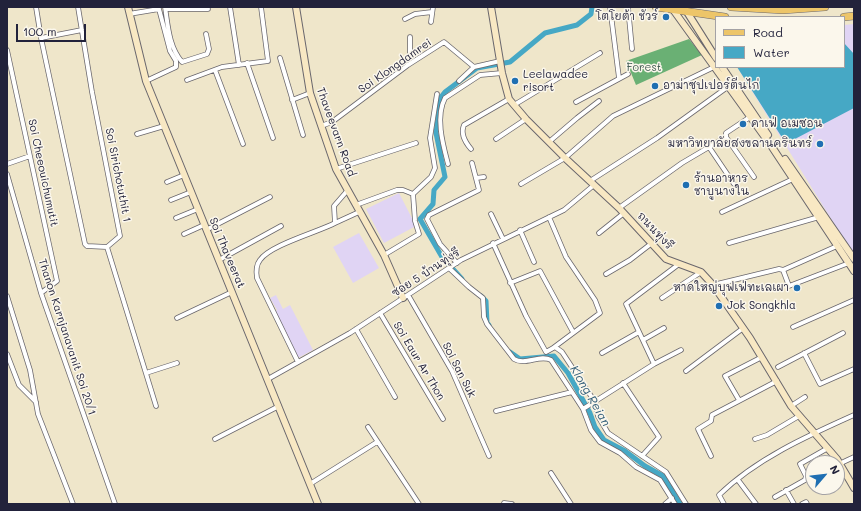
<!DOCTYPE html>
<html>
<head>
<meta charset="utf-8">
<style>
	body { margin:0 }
	#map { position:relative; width:861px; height:511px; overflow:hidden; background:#efe6ca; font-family:Mali,sans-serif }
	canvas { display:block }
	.frame { position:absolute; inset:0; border:8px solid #22223b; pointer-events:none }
	.legend { position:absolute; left:715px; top:16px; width:130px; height:52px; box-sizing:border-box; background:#fbf7ec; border:1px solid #a4a2a5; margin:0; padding:5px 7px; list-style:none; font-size:12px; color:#22223b }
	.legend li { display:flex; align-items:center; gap:8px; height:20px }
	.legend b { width:20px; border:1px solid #a4a2a5 }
	.north { position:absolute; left:805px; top:455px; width:40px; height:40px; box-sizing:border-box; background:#fbf7ec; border:1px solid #a4a2a5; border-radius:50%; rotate:62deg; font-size:11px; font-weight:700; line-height:16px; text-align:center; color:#22223b }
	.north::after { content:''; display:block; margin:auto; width:14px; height:18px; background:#1f6fb2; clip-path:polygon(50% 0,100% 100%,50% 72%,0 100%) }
	.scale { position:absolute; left:16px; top:24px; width:70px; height:18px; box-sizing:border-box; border:2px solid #22223b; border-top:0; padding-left:5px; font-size:12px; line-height:14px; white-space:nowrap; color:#22223b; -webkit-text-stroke:3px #fbf7ec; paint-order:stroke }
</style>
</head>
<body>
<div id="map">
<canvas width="861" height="511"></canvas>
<div class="frame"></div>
<ul class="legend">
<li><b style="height:5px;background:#edc569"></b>Road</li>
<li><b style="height:11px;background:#46a8c5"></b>Water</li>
</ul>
<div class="north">N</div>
<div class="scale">100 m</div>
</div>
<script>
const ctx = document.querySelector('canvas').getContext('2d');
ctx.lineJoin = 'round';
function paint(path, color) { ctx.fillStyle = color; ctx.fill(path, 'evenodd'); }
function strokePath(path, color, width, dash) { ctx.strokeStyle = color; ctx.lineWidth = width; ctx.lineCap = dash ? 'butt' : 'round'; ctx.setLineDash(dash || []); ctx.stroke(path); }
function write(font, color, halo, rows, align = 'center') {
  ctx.font = font + ' Mali,"Playpen Sans Thai",sans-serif'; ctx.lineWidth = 3; ctx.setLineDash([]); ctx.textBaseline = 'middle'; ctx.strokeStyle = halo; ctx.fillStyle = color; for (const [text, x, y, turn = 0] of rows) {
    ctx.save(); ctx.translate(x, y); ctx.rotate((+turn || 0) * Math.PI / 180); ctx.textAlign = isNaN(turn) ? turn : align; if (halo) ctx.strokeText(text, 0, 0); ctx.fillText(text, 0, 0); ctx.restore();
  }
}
paint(new Path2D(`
	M854,24V256L737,67H844V25Z
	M399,193L416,226L384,243L366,209Z
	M359,233L379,268L353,283L333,247Z
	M276,295L283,309L290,305L313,350L298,358L275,312L277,310L270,298Z`), '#e0d4f4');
paint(new Path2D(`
	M689,39L702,55L636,85L626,61Z`), '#6ab074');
paint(new Path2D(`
	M844,43L854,54V108L793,140L783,139L737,67H844Z`), '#46a8c5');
strokePath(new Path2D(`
	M462,279L442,257L420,219L433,204L434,190L445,177L436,133L441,97L445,92L477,68L510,62L545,33L577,25L591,14L592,7
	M481,296L486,301L487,323L489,325
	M510,352L520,359L554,356L568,373L590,413L595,427L604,440L625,451L645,466L663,476L680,504`), '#46a8c5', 5);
const street = new Path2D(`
	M36,7L41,38L85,244L87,246L107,247
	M78,7L92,92L120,236L107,247
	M165,7C168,26 169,47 182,62L207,54L209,49L206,34
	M230,7L239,65
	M610,7L619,78
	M628,7L632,49
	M166,9H208
	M129,14L159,9L170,51L176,61V67L146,81
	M405,19L415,14L432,12
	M431,22L433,7
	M41,38L82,30
	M7,50L57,281L41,293
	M410,53V37
	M280,58L303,135
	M247,63L273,138
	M215,70L243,144
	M187,80L222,67L268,61L261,7
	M459,81L474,67
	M292,100L310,93
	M576,102L628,74
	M514,105L600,53
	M321,126L332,122L408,65L444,42L474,67L500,61
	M137,134L164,126
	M726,137L754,177
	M496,139L526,119
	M549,142L577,118L599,101
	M709,147L734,184
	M471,149C465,142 460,134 464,125L509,99
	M7,164L30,156
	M448,164C443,145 435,117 445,98L480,75L502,73
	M336,169L416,143
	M7,174L41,293L115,504
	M476,178L484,177
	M590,181L657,138L729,86
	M167,182L184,175
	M521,184L565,158L613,116L714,67
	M171,200L191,192
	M356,205L397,190H403L413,194
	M619,208L682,163L726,137V133L750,117
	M722,212L793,179
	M491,214L503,239
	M549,217L566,257L595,300L600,313L553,348
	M176,218L198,209
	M335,223L359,212
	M206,230L270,197
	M520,230L534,262
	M599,233L624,213
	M184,234L204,225
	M493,243L526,316L546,352L555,347L562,352L595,402L598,416L608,433L666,472L686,504
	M729,243L819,217
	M107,247L156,406
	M384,255L419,234L415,221L413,194L431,177L435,168L430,138L437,94
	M219,260L281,226
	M457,263L440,244L427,219L429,215L479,190L472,163
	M449,268L469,287L483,298L484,317L487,324L514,359C525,366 540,354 551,360L572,392L583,409L591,430L600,442L620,453L636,467L660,480L675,504
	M783,270L789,286L849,263
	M783,270L837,246
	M606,274L630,260L652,243
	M510,283L540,271L573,332
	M713,285L779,269L783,270
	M408,295L452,371L489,456
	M7,296L30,370L38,414L73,504
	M662,298L701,272
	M380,313L443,419
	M177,318L232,292
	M793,327L854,300
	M356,329L395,397
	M643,340L664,328
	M602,353L639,332
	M804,353L820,384L854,369
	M7,354L19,385L36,402
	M298,362L257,278C256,272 256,265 260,260C270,245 318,232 335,223L334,206L347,191
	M654,364L681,350
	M778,367L843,333
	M686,371L742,329
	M146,373L177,363
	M268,379L350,333L461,260L564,210L594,185
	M623,383L659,437L642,456
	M739,400L725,376L762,357
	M791,406L805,397
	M583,409L654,364L626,304L679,264
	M496,411L572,392
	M368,427L419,504
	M215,439L279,406
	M755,439L767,435L799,416
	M711,456L698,429L711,421L712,415L777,381
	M839,464L854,457
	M551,473L571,504
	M738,480L756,504
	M310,484L377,442
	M786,490L794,504
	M775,497L805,480L806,476L800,464L828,448
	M504,503L512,504
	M665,504L672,498
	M724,504L719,495C756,459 807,436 854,415
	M802,504L806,502L807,504`);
const secondary = new Path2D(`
	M128,7L146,81L318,504
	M296,7L310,93L336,169L384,255L403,298
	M491,7L502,73L509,99L526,119L565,158L619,208L666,259L701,272L713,285L750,338L791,406L837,459L854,488
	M674,11L772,147L854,271
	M687,12L716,58
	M722,67L768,135
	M785,159L854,259`);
const primary = new Path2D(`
	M656,7L725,17
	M731,7L783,10L825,7
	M844,17L854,16`);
strokePath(street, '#6a676d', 5.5);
strokePath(secondary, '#6a676d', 8);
strokePath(primary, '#6a676d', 8);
strokePath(street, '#fff', 4);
strokePath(secondary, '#f8e8c3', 6);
strokePath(primary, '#edc569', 7);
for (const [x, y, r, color] of [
	[666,17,4,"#1f6fb2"],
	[515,81,4,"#1f6fb2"],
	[655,86,4,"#1f6fb2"],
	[743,124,4,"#1f6fb2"],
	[820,144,4,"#1f6fb2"],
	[686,185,4,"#1f6fb2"],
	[797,288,4,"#1f6fb2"],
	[719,306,4,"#1f6fb2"]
]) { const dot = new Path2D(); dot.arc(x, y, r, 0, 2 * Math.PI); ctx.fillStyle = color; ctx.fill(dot); strokePath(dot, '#fbf7ec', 1.5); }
write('11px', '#22223b', '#fbf7ec', [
	["โตโยต้า ชัวร์",658,17,"right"],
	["Leelawadee",523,75],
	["risort",523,88],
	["อาม่าซุปเปอร์ตีนไก่",663,86],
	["คาเฟ่ อเมซอน",751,124],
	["มหาวิทยาลัยสงขลานครินทร์",812,144,"right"],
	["ร้านอาหาร",694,179],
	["ชาบูนางใน",694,192],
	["หาดใหญ่บุฟเฟ่ทะเลเผา",789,288,"right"],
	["Jok Songkhla",727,306]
], 'left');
write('11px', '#22223b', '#fbf7ec', [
	["Soi Klongdamrei",395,66,-35],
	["Thaveevarn Road",336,132,70],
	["Soi Cheeouichumutit",43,173,78],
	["Soi Sirichotuthit 1",118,175,79],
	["ถนนทุ่งรี",655,231,47],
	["Soi Thaveerat",227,253,67],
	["ซอย 5 บ้านทุ่งรี",426,273,-33],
	["Thanon Karnjanavanit Soi 20/1",67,337,72],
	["Soi Eaur Ar Thon",419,361,59],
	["Soi San Suk",459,370,63]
]);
write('11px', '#445e56', '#fbf7ec', [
	["Forest",644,68]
]);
write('italic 12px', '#325e79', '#fbf7ec', [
	["Klong Reian",590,396,60]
]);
</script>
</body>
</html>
